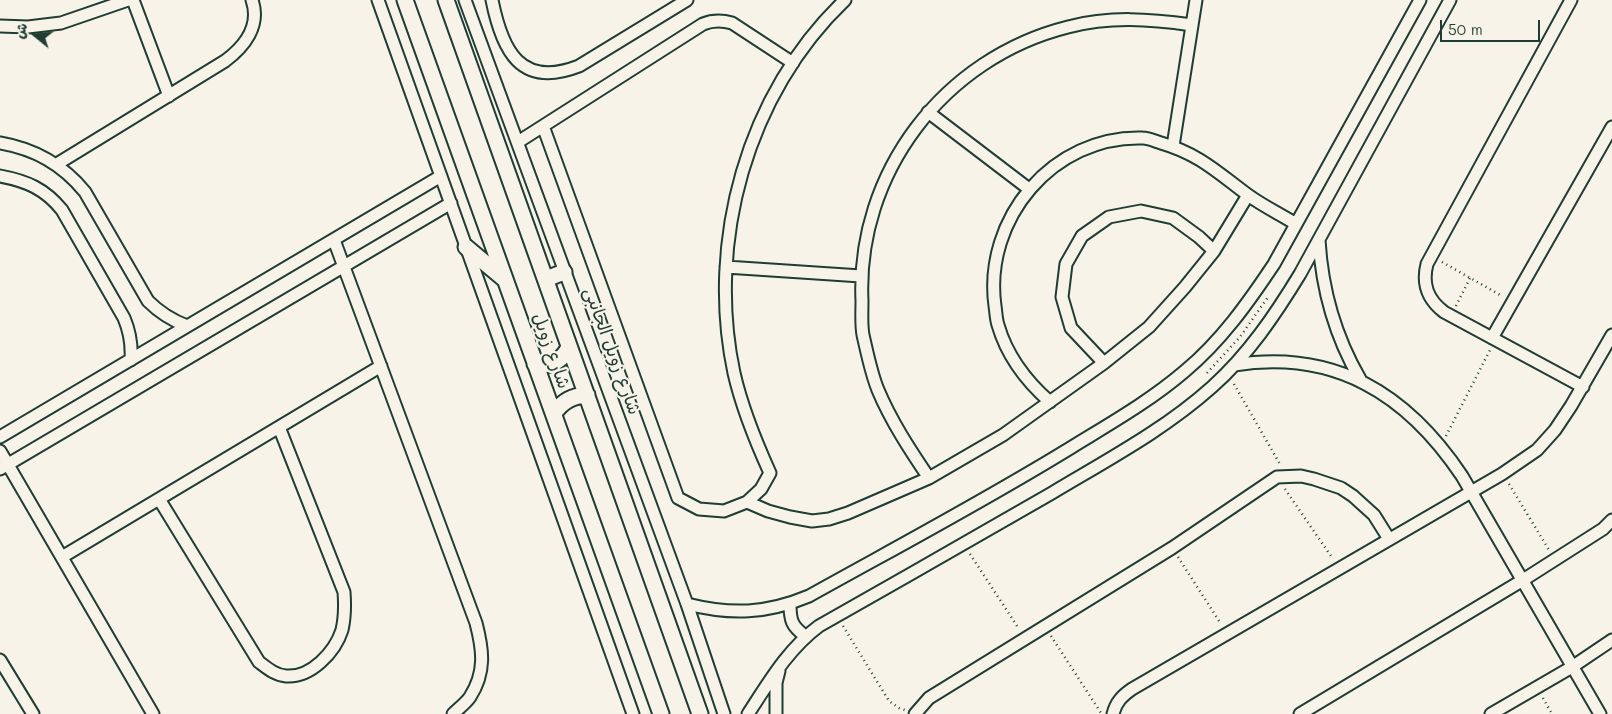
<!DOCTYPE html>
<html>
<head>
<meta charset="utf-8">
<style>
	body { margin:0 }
	#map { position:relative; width:1612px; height:714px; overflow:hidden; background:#f7f3e8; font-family:Mali,"Playpen Sans Arabic",sans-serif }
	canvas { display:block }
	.north { position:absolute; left:10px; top:10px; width:50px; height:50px; -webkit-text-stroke:4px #f7f3e8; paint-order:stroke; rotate:287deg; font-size:14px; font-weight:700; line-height:20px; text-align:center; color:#1f3d34 }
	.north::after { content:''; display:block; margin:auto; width:18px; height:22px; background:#1f3d34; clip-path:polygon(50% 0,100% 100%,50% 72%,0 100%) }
	.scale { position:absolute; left:1440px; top:20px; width:100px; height:22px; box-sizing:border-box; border:2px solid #1f3d34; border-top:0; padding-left:6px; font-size:15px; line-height:18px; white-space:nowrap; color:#1f3d34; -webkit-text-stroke:4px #f7f3e8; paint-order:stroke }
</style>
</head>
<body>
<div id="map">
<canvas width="1612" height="714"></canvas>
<div class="north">ش</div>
<div class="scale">50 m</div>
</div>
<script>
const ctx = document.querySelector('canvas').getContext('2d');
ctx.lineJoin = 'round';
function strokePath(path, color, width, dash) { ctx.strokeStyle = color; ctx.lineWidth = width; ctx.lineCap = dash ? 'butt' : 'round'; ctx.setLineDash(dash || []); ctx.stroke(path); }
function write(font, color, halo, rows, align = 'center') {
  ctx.font = font + ' Mali,"Playpen Sans Arabic",sans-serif'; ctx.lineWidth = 4.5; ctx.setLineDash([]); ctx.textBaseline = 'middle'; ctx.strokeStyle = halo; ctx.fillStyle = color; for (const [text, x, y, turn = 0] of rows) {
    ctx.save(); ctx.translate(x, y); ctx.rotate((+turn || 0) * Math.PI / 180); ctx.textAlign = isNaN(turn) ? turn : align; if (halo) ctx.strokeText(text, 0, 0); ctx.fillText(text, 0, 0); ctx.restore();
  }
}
const minor = new Path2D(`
	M133,0L169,96
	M378,0L633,714
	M465,0L687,604L724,714
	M492,0C502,50 520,89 579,66L687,0
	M1571,0L1427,264C1422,284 1427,299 1444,312L1583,387
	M0,26L28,27L61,23L128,0
	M928,112L1029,189
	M543,126L678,498L699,509L724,511L747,502L761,489L770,473C755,440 742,408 734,373C706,242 747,93 845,0
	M518,142L703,24C713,20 721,20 732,23L793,63
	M0,143C35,149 62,164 85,192L148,301C160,313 171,320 187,326
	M1173,146L1196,0
	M57,164L225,61C244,47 261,26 252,0
	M0,176C27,181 45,189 62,210L124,318C130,332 132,344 131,360
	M334,240L476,623C483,650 486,672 470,697C466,703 458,709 453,714
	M1319,240C1322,290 1335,336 1360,379
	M726,267L861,276
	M1492,338L1612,127
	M1104,363L1071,328L1062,297L1066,264L1082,236L1109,217L1141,211L1173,218L1199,237L1214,251
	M1234,365C1335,349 1407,394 1462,476L1600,714
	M1050,402C1026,381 1007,356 998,325C996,319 996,312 995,306C983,219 1053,135 1143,138C1148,138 1155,141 1161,143C1199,154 1217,172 1248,195C1263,206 1280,214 1296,224
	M0,437L441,176
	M0,451L153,714
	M0,469L451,203
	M929,478C910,450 891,421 878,390C871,373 867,352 863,335C861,324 862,312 862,301C856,173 944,58 1068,27C1110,16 1150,19 1192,25
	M159,499L259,662C267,668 275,675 286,676C311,678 335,652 342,630C345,617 345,605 344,592L279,427
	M747,502L768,511L790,517L812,521L829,519L848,513L929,478L1003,435L1104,363L1149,327L1185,287L1214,251L1248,195
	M62,557L381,366
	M687,604C731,615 766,614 809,596C897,547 986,500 1072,447C1111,423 1150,401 1185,371C1221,341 1248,303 1274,264L1420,0
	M790,604C790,621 792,626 805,636
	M0,660L33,714
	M748,714C769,682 788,649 819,626C897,582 974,538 1052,493C1107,460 1164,430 1212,387C1248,355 1275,315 1300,274L1450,0
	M776,714V683L779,671
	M915,714L929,698L1172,548L1277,477L1301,476L1314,479L1341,488L1353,496L1374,515L1389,539
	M1113,714C1116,702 1122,696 1132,689L1502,474L1537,450L1555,430L1571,406L1612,335
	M1300,714L1523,580L1603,529L1612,520
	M1491,714L1572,667L1612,640`);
const secondary = new Path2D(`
	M405,0L661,714
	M446,0L700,714
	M466,247L503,278
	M546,279L564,272
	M535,364C551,367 562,361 569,347
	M554,413C563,401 572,396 587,395`);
strokePath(minor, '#1f3d34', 15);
strokePath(secondary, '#1f3d34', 19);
strokePath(new Path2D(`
	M1442,262L1502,296
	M1456,306L1470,278
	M1207,373L1240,337L1268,297
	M1234,384L1281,466
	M1446,436L1490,350
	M1509,484L1549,550
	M1285,489L1333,559
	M970,554L1019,629
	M1178,557L1221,624
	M843,626L889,701L899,708L905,710
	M1051,636L1101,713
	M1543,698L1552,714`), '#1f3d34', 2.5, [1, 4]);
strokePath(minor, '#f7f3e8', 11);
strokePath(secondary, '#f7f3e8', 15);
write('18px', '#1f3d34', '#f7f3e8', [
	["شارع زويل",551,351,70],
	["شارع زويل الجانبى",612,351,70]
]);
</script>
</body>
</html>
